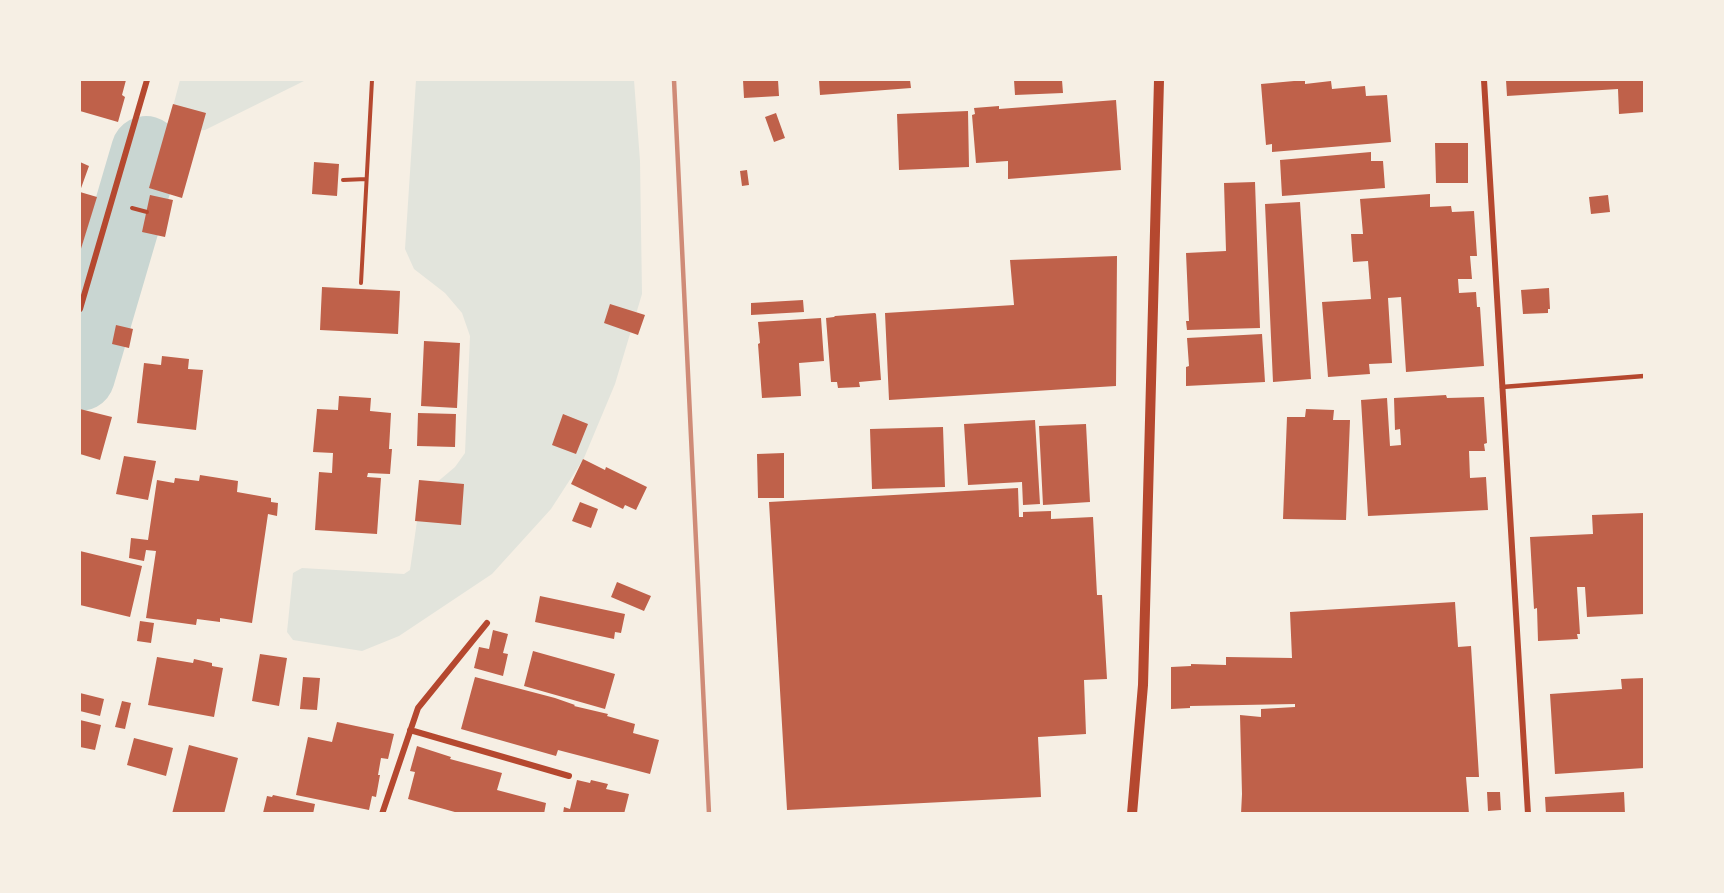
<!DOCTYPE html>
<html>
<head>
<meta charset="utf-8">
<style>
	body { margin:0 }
	#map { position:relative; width:1724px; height:893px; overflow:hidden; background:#f6efe4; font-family:Roboto,sans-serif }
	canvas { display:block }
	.frame { position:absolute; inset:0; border:81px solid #f6efe4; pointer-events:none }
</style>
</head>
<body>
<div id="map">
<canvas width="1724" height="893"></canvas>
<div class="frame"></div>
</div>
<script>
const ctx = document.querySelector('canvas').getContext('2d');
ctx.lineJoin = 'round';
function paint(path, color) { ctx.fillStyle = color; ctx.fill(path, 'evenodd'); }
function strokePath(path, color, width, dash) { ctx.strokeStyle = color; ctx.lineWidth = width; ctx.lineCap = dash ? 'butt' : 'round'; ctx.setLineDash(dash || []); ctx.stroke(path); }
paint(new Path2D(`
	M180,80H306L205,130L194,131L171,114Z
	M416,80H634L640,161L642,294L615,384L584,458L551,509L492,574L399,636L362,651L293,640L287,632L293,573L302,568L404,574L410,570L420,500L429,489L455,467L465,453L470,336L462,313L445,293L414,269L405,249Z`), '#e2e4dc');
strokePath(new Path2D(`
	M80,376L146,151`), '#c9d6d2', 70);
paint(new Path2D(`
	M80,80H126L122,95L125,97L118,122L80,111Z
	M743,80H778L779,96L744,98Z
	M819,80H910L911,88L820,95Z
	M1014,80H1062L1063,93L1015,95Z
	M1305,80V84L1331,81L1332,89L1365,86L1366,96L1387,95L1391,142L1272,152V144L1266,145L1261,84Z
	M1506,80H1644V112L1619,114L1618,89L1507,96Z
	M1116,100L1121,170L1008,179V161L976,163L972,115L975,114L974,108L999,106V109Z
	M173,104L206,113L182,198L149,188Z
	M968,111L969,167L899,170L897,114Z
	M776,113L785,138L774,142L765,117Z
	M1435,143H1468V183H1436Z
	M1371,152V161H1383L1385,188L1282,196L1280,160Z
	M80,162L89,166L80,191Z
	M314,162L339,164L337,196L312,194Z
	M747,170L749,185L742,186L740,171Z
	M1255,182L1260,328L1187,330L1186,321H1189L1186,253L1226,251L1224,183Z
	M80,192L97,197L80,252Z
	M1430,194V207L1451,206L1452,212L1474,211L1477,256H1470L1472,279H1458L1459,293L1476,292L1477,307H1480L1484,366L1406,372L1401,297L1388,298L1392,363L1369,364L1370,374L1328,377L1322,302L1371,299L1368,261L1353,262L1351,234H1363L1360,199Z
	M150,195L173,200L165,237L142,232Z
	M1608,195L1610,212L1591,214L1589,197Z
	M1300,202L1311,379L1273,382L1265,204Z
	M1117,256L1116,386L889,400L885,313L1014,305L1010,260Z
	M322,287L400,291L398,334L320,330Z
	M1549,288L1550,309H1548V313L1523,314L1521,290Z
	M803,300L804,312L751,315V303Z
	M610,304L645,315L638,335L604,323Z
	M875,313L876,314L881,380L859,382L860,387L838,388L837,382H831L826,318L834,317L835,316Z
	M821,318L824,361L799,363L801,396L762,398L758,344L760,343L758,322Z
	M116,325L133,329L129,348L112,344Z
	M1262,334L1265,382L1186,386V367L1189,366L1187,338Z
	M424,341L460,343L457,408L421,406Z
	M162,356L189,359L188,369L203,370L196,430L137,423L144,363L161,365Z
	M1446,395L1447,398L1484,397L1487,443L1484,444L1485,451H1469L1470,478L1486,477L1488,510L1368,516L1361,400L1387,398L1390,446L1401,445L1400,429L1395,430L1394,398Z
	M339,396L371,398L370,411L391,413L389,449H392L390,474L368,473L367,477L381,478L377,534L315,530L319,472L332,473L333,453L313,452L317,409L338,410Z
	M80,409L112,417L100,460L80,454Z
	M1306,409L1334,410L1333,420H1350L1346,520L1283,519L1287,417H1305Z
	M418,413L456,414L455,447L417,446Z
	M563,414L588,424L576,454L552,445Z
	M1035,420L1040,504L1023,505L1022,482L968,485L964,424Z
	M1086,424L1090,502L1043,505L1039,426Z
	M943,427L945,487L872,489L870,429Z
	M784,453V498H758L757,454Z
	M124,456L156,461L148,500L116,494Z
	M583,459L605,470L606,467L647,487L636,510L625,505L623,509L571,484Z
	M200,475L238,481L237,492L271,498V502L278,503L277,516L268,514L252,623L220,618V622L197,619L196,625L146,618L156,551L146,550L144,561L129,558L131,538L148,540L157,480L174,483L175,478L199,481Z
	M419,480L464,484L461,525L415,521Z
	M1018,488L1019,517H1023V512L1051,511V519L1093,517L1097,595H1102L1107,679L1084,680L1086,734L1038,737L1041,797L787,810L769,502Z
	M580,502L598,509L591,528L572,521Z
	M1644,513V614L1587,617L1585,587H1577L1580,634H1577L1578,639L1538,641L1537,608L1534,609L1530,537L1593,534L1592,515Z
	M80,551L142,566L130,617L80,605Z
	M617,582L651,596L644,611L611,597Z
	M540,596L625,614L621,633L615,632L614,639L535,622Z
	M1455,602L1458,647L1471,646L1479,777H1466L1469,814H1241L1242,794L1240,715L1261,717V709L1295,707V704L1190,706V708L1171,709V667L1191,666V664L1226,665V657L1292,658L1290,612Z
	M140,621L154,623L151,643L137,641Z
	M493,630L508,634L503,653L508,654L503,676L474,668L479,647L489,649Z
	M533,651L615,674L605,709L524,686Z
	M260,654L287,658L279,706L252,701Z
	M157,657L193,663L194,659L212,663V666L223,668L214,717L148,705Z
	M303,677L320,678L317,710L300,709Z
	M475,677L555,698L575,705L574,706L608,714L607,716L635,724L633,733L659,740L650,774L558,750L556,756L461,729Z
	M1644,678V768L1555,774L1550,694L1622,689L1621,679Z
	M80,693L104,699L100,716L80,711Z
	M122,701L131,703L125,729L115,727Z
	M80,720L101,725L95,750L80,747Z
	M337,722L394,734L388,759L381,758L378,775H380L376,797L372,796L369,810L296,795L308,737L332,742Z
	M134,738L173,748L166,776L127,765Z
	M189,745L238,758L224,814H172Z
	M417,746L451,757L450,759L502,773L497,790L546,803L544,814H462L408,799L415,772L410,771Z
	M577,780L590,783L591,780L608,784L606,789L629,794L624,814H563L564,807L570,809Z
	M1487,792H1500L1501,810L1488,811Z
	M1624,792L1625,814H1546L1545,797Z
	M273,795L315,804L313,814H265L263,813L267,796L272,797Z`), '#bf614a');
strokePath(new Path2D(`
	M343,180L366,179
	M132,208L147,212
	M361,283L372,80`), '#b5482f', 4);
strokePath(new Path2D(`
	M1502,387L1644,376`), '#b5482f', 4.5);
strokePath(new Path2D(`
	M1484,80L1528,814
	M80,309L147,80
	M410,730L569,776
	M382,814L418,708L487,623`), '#b5482f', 6);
strokePath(new Path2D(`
	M1132,814L1143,685L1159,80`), '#b5482f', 10);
strokePath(new Path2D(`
	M674,80L709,814`), '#cf8b77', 4.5);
</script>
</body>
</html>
